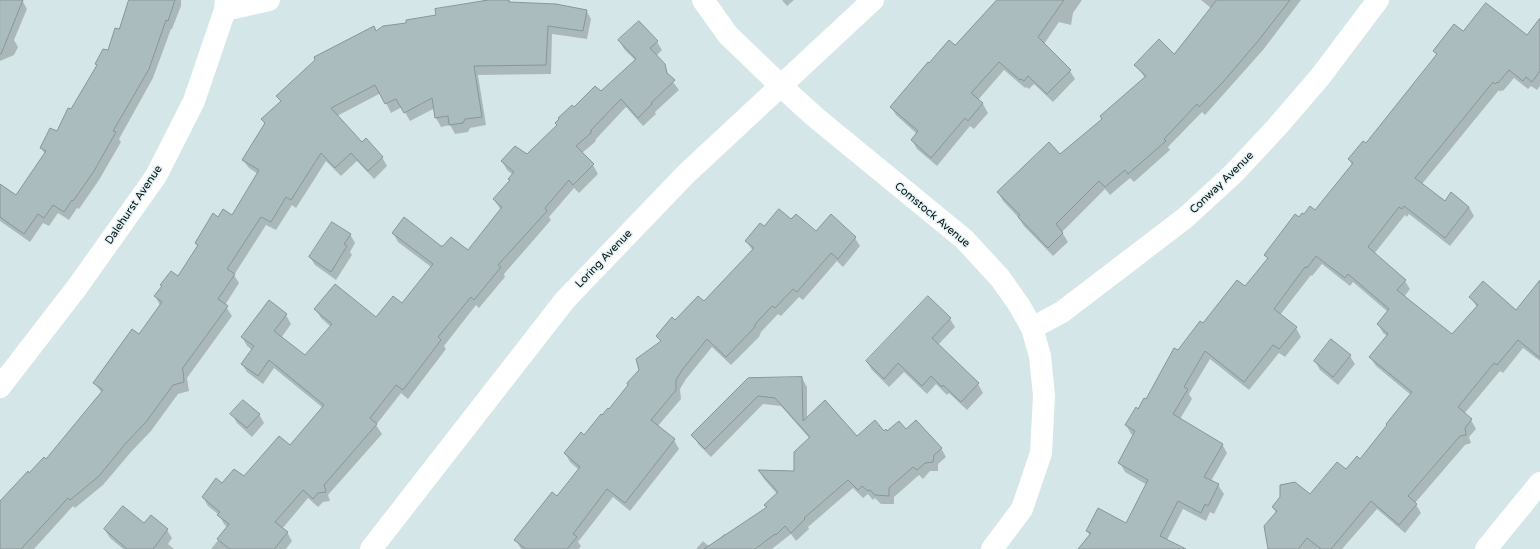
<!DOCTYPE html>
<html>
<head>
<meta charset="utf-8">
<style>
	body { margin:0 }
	canvas { display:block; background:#d5e6e9 }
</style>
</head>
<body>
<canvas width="1540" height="549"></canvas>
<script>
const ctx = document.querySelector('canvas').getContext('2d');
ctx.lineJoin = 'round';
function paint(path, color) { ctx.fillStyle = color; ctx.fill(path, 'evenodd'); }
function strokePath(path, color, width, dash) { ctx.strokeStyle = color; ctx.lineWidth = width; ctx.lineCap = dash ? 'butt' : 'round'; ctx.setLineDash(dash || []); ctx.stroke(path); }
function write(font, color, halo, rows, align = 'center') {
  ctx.font = font + ' "Varela Round",sans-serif'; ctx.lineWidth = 3; ctx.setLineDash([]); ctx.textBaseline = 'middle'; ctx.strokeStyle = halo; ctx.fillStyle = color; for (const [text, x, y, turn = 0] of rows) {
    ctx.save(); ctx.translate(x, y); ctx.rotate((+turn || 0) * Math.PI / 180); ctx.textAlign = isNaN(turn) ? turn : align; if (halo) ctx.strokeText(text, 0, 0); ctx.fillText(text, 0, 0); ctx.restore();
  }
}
paint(new Path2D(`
	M0,0H22L27,9L14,40L18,47L14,55L0,61Z
	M130,0H181V6L172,29H171L153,78L119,139L121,142L99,180L79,209L77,208L69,220L58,213L49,226L43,223L30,242L0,221V185L16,196L45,154L41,148L57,133L72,111L97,66L96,64L109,52L120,31Z
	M482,0H509L511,4L586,10L591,19L587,39L552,34L551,74L478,75L486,125L470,128L468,132L455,134L450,125L441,127L436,118L435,108L410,121L402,107L391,113L381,93L337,116L362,143L382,157L387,166L374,179L357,161L341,176L326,161L296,208L292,205L276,230L266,225L234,275L239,283L225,305L232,316L187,378L189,391L178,394L151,431L131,452L103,485L75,508L73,506L34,549H0V502L29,474L46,460L102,393L94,383L139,336L160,305L155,296L178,277L198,247L196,243L218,218L232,217L258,174L249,168L243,160L265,125L262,119L281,102L278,96L376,32L482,2Z
	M782,0H794L787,6Z
	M997,0H1082L1073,13L1071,25L1059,22L1044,44L1070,71L1075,79L1053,102L1034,84L1029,89L1026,87L1025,88L1004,70L978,100L983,104L988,113L974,129L970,126L937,166L917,149L912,140L917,134L896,115L891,107L929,65L956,47Z
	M1201,0H1301L1263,50L1205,115L1202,112L1168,147L1170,150L1134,182L1130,178L1110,195L1105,189L1062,232L1068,242L1053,256L1024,226L1018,217L1003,201L998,192L1060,156L1103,119L1145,78L1136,65L1174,55L1212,9Z
	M1540,28V86L1537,90L1531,86L1528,89L1514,78L1503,91L1502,90L1500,92L1499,90L1422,184L1445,202L1469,207L1474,216L1450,246L1409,214L1407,217L1405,215L1374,254L1405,281L1410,289L1404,297L1452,335L1477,307L1470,297L1517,311L1540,282V361L1523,348L1503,373L1500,371L1464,414L1471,420L1476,429L1469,437L1471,443L1465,445L1415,503L1421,513L1405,533L1377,509L1342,549H1269L1276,513L1273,507L1310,496L1360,460L1411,395L1376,366L1370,357L1387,336L1383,333L1378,324L1388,312L1353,282L1350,286L1322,264L1312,276L1311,275L1280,315L1296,328L1301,337L1285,357L1279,353L1249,390L1210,359L1189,394L1192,399L1180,419L1222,444L1227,453L1211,481L1218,485L1224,494L1214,514L1210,512L1206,521L1183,509L1167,540L1180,549H1079L1090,536L1087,531L1127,524L1147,485L1125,472L1120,463L1134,435L1131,434L1126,425L1147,400L1178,351L1203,324L1245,288L1268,259L1265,255L1300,218L1315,211L1352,165L1349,159L1366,145L1437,55L1434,51L1463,33L1527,37Z
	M619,40L657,42L662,50L656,56L664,65L670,78L679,90L655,112L656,114L643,126L626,107L596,139L595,142L582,153L593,165L598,174L579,193L574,188L549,217L551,220L504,274L505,277L479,308L476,305L444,346L446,349L408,399L401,393L376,425L382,434L328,495L330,501L323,502L318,507L308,498L282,529L287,532L292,541L286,549H211L228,528L224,524L219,515L208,506L203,497L222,484L244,478L290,446L323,408L274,368L263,384L247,372L242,364L252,350L247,346L242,337L286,315L291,324L281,338L305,357L331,327L321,318L316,310L377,319L402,305L431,267L398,242L393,233L441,247L468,251L501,210L494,200L511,181L513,175L507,170L502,161L527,155L574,108L601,93L635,60L624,49Z
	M791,220L817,232L855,238L860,246L843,267L837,261L803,300L799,297L781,316L778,314L761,332L759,337L731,365L712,347L686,379L680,389L681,399L657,427L674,440L679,449L630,511L613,497L578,542L581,546L579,549H521L516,540L558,497L579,470L570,462L565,453L584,436L609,410L661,342L657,336L675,321L704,303L753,251L746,241L765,228Z
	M350,234L355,243L350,252L352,255L336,280L315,265L310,257Z
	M950,319L955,327L938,345L978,384L983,393L967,410L949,393L947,395L936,384L927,394L904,372L889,387L872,370L867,362Z
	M1350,356L1355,364L1338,385L1320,370L1315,361Z
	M802,378L807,387V418L857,437L884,432L906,430L941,448L946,457L938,464V471H930L923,479L919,475L894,497V504H881L875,498L873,500L868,494L863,498L853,488L808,527L809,529L796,541L791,534L772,549H696L703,541L711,548L724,534L726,535L767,509L765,505L777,494L764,479L759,471L794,472L810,439L781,406L763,404L711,457L698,444L693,435L749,379Z
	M232,414H259L264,423L252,437L237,423Z
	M105,530H167L172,538L168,544L174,549H123L110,538Z`), '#0003');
const building = new Path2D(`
	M0,0H23L1,54H0Z
	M129,0H175L168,21L166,20L149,69L113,131L116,132L94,171L73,201L72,200L64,212L53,205L44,218L38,214L24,234L0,217V184L16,195L46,151L40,148L50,128L57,131L68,108L71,109L97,65L95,64L103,49L108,50L115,28L119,29Z
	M489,0H509V2L556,4L587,10L583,31L548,26L546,65L474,66L482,117L465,119L463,123L449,125L448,116L435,118L432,98L404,113L396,99L385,104L375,85L331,108L362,142L366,138L383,157L368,171L351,153L335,168L321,153L291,200L286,197L271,222L261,217L227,269L235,274L218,299L228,306L182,369L183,370L184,382L173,385L146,422L126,443L99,476L70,500L68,498L21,549H0V501L28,471L29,473L44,457L46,459L103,390L93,383L132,329L139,334L162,302L154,296L162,286L160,285L171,271L178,276L198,245L195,243L213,213L218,217L223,209L232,215L259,170L242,160L265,123L261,119L281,101L276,96L315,60L314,57L374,26L376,31L383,26L406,23V20L436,15L435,9Z
	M997,0H1064L1038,37L1071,70L1047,94L1028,76L1024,81L1021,79L1020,80L999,62L971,93L983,103L968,121L965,118L931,158L911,140L918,131L890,107L928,62L929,63L949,40L955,45Z
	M1217,0H1290L1258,41L1223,82L1199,107L1197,104L1164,139L1166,141L1128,174L1125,170L1105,187L1099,181L1056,224L1063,233L1048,248L1018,217L1020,215L997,192L1049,142L1060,154L1102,119L1100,116L1146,76L1134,65L1159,39L1174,54Z
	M1486,3L1527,35L1540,18V71L1532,82L1526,77L1523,81L1509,70L1498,83L1497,82L1495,84L1493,82L1415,178L1445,201L1451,192L1469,207L1445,238L1404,206L1402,209L1399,207L1368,247L1406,280L1397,290L1452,334L1478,305L1469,297L1483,281L1516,310L1540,280V358L1518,340L1497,365L1494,363L1458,407L1472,419L1465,428L1466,435L1460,436L1408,496L1417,504L1399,525L1371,501L1331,549H1321L1307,538L1298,549H1268L1264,526L1277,511L1272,507L1280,497V485L1295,482L1310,494L1337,462L1346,469L1357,456L1360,459L1387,425L1386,424L1412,392L1369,357L1388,334L1377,324L1389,309L1348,274L1345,278L1316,256L1307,268L1305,267L1274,309L1297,327L1280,348L1279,349L1273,345L1244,382L1205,351L1184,387L1188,389L1173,414L1223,444L1204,477L1219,484L1208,506L1205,504L1201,513L1178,501L1160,536L1186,549H1078L1091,533L1086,531L1098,508L1126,523L1148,480L1118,463L1135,431L1125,425L1136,407L1138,409L1144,398L1146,399L1174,348L1178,350L1200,321L1203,323L1237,280L1245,286L1268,258L1264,255L1295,214L1299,217L1302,213L1304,214L1310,206L1315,210L1353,163L1348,159L1363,141L1366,143L1437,54L1433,51L1454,24L1463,31Z
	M639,21L658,41L650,48L665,64L667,73L675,80L651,103L652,104L638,118L621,99L591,130V133L576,146L594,164L573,185L569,180L545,208L547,211L498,265L501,267L474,300L471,297L438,337L441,340L403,390L396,385L370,418L377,424L324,485L326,492L318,493L313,499L303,490L275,522L288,532L274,549H230L217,539L229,524L217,515L220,512L202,497L216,478L222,483L234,469L244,476L279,436L290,445L324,405L269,360L258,376L241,364L254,346L241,337L269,300L287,314L274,331L305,355L332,324L314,309L335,284L376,317L393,296L402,303L433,264L392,233L404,217L441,246H443L451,237L468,250L502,207L493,199L510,180L508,179L514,172L501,161L515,146L527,154L557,125L555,123L559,119L558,118L572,105L574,107L595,86L601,91L636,59L618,40Z
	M779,209L791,219L796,214L816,231L831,214L856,237L838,259L831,253L797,292L793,289L775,308L772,306L756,323L754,328L726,357L707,339L682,370L676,380V390L651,420L675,439L625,503L607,489L573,534L577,537L567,549H526L514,540L552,492L557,496L580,467L564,453L581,432L584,435L601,414L602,415L608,408L609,409L628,385L627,383L639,370L636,359L661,341L656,336L672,317L675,320L698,296L704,301L754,248L745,241L760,223L764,226Z
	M332,222L351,234L344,244L347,246L331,272L309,257Z
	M928,296L951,318L932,338L979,383L961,402L943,385L942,387L931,376L922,386L898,363L884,379L866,361Z
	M1331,339L1351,355L1333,377L1314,361Z
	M802,377L803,421L825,400L857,436L875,420L884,431L886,429L887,431L899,421L906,429L916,420L942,448L934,455L933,462L925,463L917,470L913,467L889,488V496L875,495L870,490L868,491L862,486L858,490L848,480L804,518L805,519L791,533L785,526L776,535L775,534L755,549H704L767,507L764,505L778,492L758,470L794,471V452L810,437L775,398L758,396L705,449L691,435L748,378Z
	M243,400L260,414L247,428L230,414Z
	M123,506L144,523L151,515L168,529L153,549H127L104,529Z`);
paint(building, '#abbcbe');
strokePath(building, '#869799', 1);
strokePath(new Path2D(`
	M703,0L728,35L781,86L815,117L964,239L1000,278L1019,305L1032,328L1040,356L1044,396L1041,453L1022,509L992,549
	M225,10L269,0
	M1032,328L1062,312L1185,218L1233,174L1276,128L1320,77L1378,0
	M0,387L78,286L156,176L194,101L225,10L226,0
	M371,549L565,300L686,174L873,0`), '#fff', 22);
strokePath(new Path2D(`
	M1486,549L1540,483`), '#fff', 22);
write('11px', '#080d0e', '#e2f3f6', [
	["Conway Avenue",1222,183,-44],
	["Dalehurst Avenue",134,205,-56],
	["Comstock Avenue",932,215,40],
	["Loring Avenue",604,259,-46]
]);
</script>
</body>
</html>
